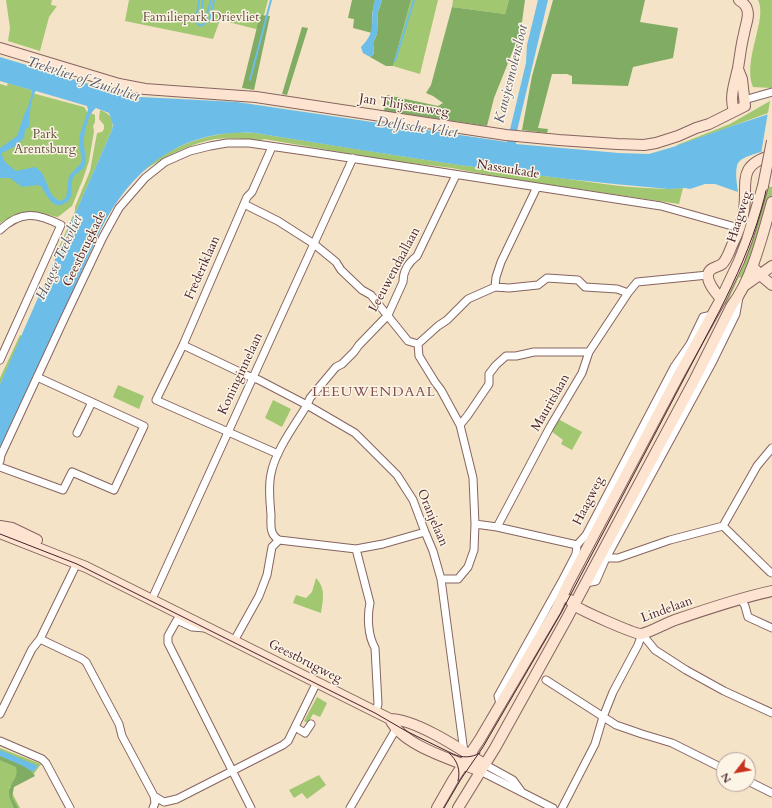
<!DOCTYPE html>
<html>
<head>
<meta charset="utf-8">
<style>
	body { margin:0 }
	#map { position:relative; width:772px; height:808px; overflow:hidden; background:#f4e3c6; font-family:Cardo,serif }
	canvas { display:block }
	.north { position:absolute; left:716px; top:752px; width:40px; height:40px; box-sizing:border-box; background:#fcf5e5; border:1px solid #b59f9b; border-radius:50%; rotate:239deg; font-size:11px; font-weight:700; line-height:16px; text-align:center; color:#4a1f2b }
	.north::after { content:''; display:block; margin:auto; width:14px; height:18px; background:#c8321e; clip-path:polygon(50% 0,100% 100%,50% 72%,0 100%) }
</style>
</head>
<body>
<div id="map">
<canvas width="772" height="808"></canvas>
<div class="north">N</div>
</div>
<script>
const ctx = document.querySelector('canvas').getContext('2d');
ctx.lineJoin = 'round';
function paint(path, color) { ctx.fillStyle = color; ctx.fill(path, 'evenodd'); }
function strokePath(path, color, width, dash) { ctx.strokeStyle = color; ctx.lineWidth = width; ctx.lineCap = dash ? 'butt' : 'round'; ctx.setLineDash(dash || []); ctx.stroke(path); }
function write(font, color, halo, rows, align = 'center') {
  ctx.font = font + ' Cardo,serif'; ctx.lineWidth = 3; ctx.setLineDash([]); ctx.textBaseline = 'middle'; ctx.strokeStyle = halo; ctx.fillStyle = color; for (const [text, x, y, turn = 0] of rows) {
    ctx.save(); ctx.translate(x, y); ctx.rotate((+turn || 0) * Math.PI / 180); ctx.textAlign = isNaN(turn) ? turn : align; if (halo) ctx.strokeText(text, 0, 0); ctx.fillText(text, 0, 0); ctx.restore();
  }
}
paint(new Path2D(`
	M6,0H52L51,5L57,6L49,17L40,51L8,41L10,28Z
	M129,0H268L260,30L220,20L213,39L125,21Z
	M411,0H438L420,74L393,66Z
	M453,0H509L505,14L452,7Z
	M758,0H772V88L753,87C742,60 768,19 758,0Z
	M8,83L31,90L32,93L84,107L90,116L91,113L95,115V122L93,126L94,131L89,161L83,179L72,206L58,217C29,210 26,208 0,223V84L7,86Z
	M770,101L768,113L677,146V145L730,124Z
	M100,110C111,114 114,119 112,130L60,248L59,247L75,211V207L90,171L97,133L102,132L104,129V125L99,119Z
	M237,132L255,133C356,149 457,166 560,178C600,183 642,191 683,188L679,204L499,177L452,168L393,161L264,139L261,140C246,139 230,137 215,139C188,144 164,157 143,171C149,166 155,160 162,156C184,142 212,134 237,132Z
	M765,186L772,187V195L758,241L742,278L739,277L726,305L721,303Z
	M20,335L22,336L0,384V378Z
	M118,385L144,396L139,409L113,397Z
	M273,400L291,409L282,427L265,418Z
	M558,419L582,432L572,450L561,444L563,440L551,431Z
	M316,578C326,588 323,601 321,613L293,603L296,595L306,598L312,592Z
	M317,697L327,703L320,717L313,714L308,723L304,721Z
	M0,748L41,764L33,775L9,787L20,808H0Z
	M319,775L326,785L307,799L302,793L294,798L289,790Z`), '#a1c771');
paint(new Path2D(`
	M352,0H375L372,14V33L353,28L354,19L348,18Z
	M382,0H411L393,66H386L370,57L373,55L374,52L373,43L377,34L378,12Z
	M509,0H525L521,29L516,43L494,98L487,126L384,111L387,95L438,106L443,103L433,96L426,93L431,85L452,7L505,14Z
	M553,0H645L640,22L678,28L673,58L633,67L628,86L572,84V76L567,74H552L538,128L548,129L547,133L522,130L532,76Z
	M260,15L270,16L254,90L242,88Z
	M302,27L308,28L287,95L282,94Z
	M0,756C10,761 29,765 35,776L14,787L12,797L18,808H14C12,803 9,798 9,792C10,782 19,779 16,767L0,760Z`), '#80ac63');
paint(new Path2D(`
	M375,0H382L378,12L377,34L373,43L374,51L373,55L370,57L363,53L361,47C379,29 368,21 375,0Z
	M538,0H548L517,131L516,144L619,153L649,154L673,147L732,126L772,113V149C763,152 738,156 737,166C735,174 737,184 738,192L715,184H705L690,189L685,188L669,189C530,178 392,155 255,133C183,128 132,168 101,229L0,451V384L112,130L113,125L109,113L96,108C88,113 83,136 84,145C84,152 88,160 84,167C82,171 75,173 73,178C71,183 72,190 71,196C70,199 68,202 65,203C53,212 46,193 41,186L38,185L22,187L10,178H0V148L17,136L24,115L28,107L32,93L31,90L0,81V57L119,93L141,97L237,102L507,142L526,63L527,45ZM36,91L87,106L88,110L80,134L79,145L82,160L81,163L69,176L66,198L60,201C45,195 49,174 35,167L16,171L5,162L2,155V153L16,146L24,138L25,130L29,127C30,118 30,98 36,91Z
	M0,750L38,766L33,772L23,766L0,756Z`), '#6cbde7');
paint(new Path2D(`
	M772,111V151L761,154L768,112Z`), '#f4e3c6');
strokePath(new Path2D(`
	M199,0L196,22L200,26L204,24L211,0
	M203,0L201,18L202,20L205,22L209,21L210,18L214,0
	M395,61L414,0
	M250,80L271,0`), '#6cbde7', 2);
const street = new Path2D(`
	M744,100L772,92
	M272,147L252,192L247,197L183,345L156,400L278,454
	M244,204L278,221L314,244L336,262L341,270L362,290L371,295L408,341L418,344L419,356L435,382L441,390L460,425L473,478L475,524L474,550L468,567L458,579H441
	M0,230C21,210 37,213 61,225L0,360
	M495,287L496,277L501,262L537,187
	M418,344L438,326L447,320L468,299L495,287L509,288L538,285L547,278L578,280L585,287L617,289L628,293L637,282L708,275
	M183,345L246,375L259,380L307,405L355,433L397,475L413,500L425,532L433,551L441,579L464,752
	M460,425L468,415L489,384V374L496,365L506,356H516L534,352H589
	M77,433L92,402
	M0,461L1,455L65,317L103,237L119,208L145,178L165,162L190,151L210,146L227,143H249L311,152L661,206L739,228
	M0,467L63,490L72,472L114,490L144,426L37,377
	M475,524L497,527L577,545
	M723,526L770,572L772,573
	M497,527L550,427L582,373L589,352L628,293
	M279,540L356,549L383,544L425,532
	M356,549L370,603C367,617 368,636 375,648L378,704L376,712
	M606,558H618L670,540L723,526L757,466L772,448
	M586,583L596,581L606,558L713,361L736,314L739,297
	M152,599L353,158
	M741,599L745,606L748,617L772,628
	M205,628L192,627L177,620L168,636V643L251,808
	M40,639L82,659L86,662L119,724L122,736L154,796L155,803L153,808
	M234,641L259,596L267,575L272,547L279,540C269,534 271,525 271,515C270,502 268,487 271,474C275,451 295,425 307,405L310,398L336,367L342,364L354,352L359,345L388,315L403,282C403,271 409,262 417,256L456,175
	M546,680L616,725L642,734L672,743L724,769
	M500,704L498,696L562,581L576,554L577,545L586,535L674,367L690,344L703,317L712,315
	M0,714L32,649L40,639L77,563
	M295,727L305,733L311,724
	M0,741L42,759L46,763L70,808
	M484,764L513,780L521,791
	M480,771L553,808
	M748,781L772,793
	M154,796L164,802L177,799L283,745L288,741L317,682
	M350,808L396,729
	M562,808L595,744L603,717L613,692L638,645L642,634L655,650L686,670L724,691L772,713`);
const secondary = new Path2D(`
	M0,48L119,84L145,89L256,97L506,135L559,140L617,144L644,145L656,143L678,136L696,128L709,124L745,106L742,79L738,69
	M734,111C729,97 735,82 738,68C740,57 741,45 744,34C745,26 750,16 747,9C746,5 742,2 739,0
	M756,270L760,275L772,285
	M744,286L772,266
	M721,299C716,293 707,283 708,275C709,267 717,268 722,264C727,260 730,249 733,243C738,233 742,221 744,210C748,182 736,166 772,155
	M0,526L12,528L37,540
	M0,533L86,567L390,719C416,719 462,750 484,764
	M570,600C571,601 572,603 574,605C580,610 634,634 641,634C649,633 666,623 675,620C707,609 739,598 772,591
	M390,719C402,746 454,760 480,771
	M437,808L453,780L480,739L540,637L556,610L568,584L681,371L721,299L739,261L747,240L763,186
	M458,808L495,748L566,620L695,379L732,305C752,280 763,233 772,202`);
strokePath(street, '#866461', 9);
strokePath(secondary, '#866461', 12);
strokePath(street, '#fff', 7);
strokePath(secondary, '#fde4d0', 10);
strokePath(new Path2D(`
	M0,534L77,564L375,713L406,731L453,754C462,758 471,758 480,753
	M449,753C457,760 461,770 458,781
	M444,808L461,779L483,747L561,613L720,310C736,278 751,245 761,210C766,194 769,176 772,159`), '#4a1f2b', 1);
const secondaryBridge = new Path2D(`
	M763,186L772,141`);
strokePath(secondaryBridge, '#866461', 12, []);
strokePath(secondaryBridge, '#fde4d0', 10);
write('13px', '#645140', '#fcf5e5', [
	["Familiepark Drievliet",201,18],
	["Park",45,135],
	["Arentsburg",45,150]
]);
write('13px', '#4a1f2b', '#fcf5e5', [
	["Jan Thijssenweg",404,106,9],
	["Nassaukade",508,170,9],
	["Haagweg",740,217,-72],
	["Geestbrugkade",85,249,-64],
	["Frederiklaan",203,268,-66],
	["Leeuwendaallaan",395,270,-62],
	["Koninginnelaan",241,374,-65],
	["Mauritslaan",551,403,-60],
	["Haagweg",589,501,-63],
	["Oranjelaan",432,518,67],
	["Lindelaan",667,610,-20],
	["Geestbrugweg",305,662,27]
]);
write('italic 14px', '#56566d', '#fcf5e5', [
	["Kansjesmolensloot",512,74,-76],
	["Trekvliet of Zuidvliet",83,80,18],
	["Delftsche Vliet",417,128,8],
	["Haagse Trekvliet",60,258,-65]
]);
ctx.letterSpacing = '1px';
write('14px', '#824d55', '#fcf5e5', [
	["LEEUWENDAAL",374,393]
]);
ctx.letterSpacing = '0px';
</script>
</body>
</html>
